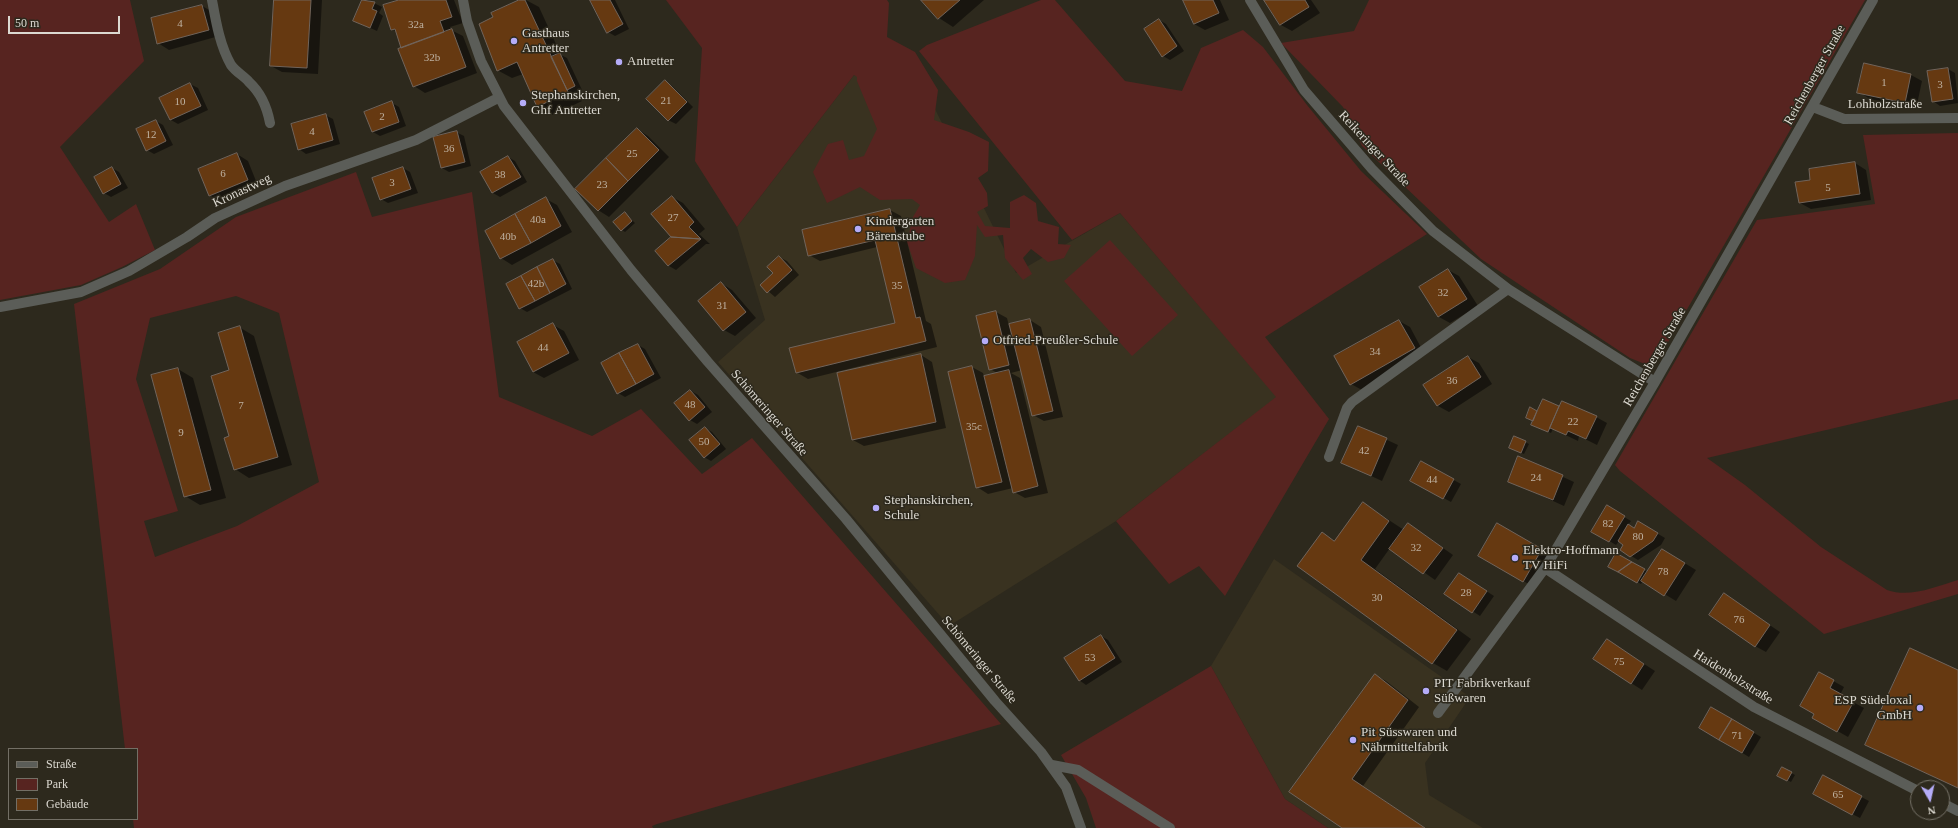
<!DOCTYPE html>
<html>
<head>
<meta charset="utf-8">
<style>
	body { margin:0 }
	#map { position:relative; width:1958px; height:828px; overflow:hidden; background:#2d291d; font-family:"Times New Roman",serif }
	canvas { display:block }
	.legend { position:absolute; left:8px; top:748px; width:130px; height:72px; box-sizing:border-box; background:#2d291d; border:1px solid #736f65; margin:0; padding:5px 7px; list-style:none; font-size:12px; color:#dcd9d1 }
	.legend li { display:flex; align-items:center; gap:8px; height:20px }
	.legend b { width:20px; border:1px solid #736f65 }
	.north { position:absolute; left:1910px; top:780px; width:40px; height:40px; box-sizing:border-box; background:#2d291d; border:1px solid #736f65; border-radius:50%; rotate:171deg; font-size:11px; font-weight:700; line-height:16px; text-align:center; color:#dcd9d1 }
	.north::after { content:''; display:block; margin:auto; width:14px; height:18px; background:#b5acf8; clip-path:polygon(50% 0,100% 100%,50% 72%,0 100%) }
	.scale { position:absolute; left:8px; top:16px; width:112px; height:18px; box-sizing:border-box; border:2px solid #dcd9d1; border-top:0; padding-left:5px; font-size:12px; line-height:14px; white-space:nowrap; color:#dcd9d1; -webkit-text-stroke:3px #2d291d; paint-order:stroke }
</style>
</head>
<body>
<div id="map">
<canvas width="1958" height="828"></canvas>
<ul class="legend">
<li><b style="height:5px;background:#5b5d58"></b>Straße</li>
<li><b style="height:11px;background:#572420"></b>Park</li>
<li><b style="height:11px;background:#663911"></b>Gebäude</li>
</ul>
<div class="north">N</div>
<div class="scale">50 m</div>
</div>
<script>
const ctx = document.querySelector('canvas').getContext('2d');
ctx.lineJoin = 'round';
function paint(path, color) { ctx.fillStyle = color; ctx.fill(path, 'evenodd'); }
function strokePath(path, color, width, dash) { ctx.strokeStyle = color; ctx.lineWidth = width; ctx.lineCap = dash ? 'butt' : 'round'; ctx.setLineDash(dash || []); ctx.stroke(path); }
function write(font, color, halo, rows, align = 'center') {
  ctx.font = font + ' "Times New Roman",serif'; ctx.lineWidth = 3; ctx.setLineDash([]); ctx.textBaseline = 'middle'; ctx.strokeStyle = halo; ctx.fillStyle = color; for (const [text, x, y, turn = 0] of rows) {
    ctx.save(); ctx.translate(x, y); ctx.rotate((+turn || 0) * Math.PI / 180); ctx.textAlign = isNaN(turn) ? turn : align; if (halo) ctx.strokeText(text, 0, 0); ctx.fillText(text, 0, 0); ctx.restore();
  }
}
paint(new Path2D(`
	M854,75L935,109L1016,273L1120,213L1277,397L1116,521L949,626L718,362L765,320L737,227Z
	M1274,559L1470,697L1425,763L1429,795L1483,828H1328L1285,799L1211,666Z`), '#393220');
paint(new Path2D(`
	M0,0H130L144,61L60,147L109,222L136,204L155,250L122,267L81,285L0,300Z
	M666,0H887L889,3L887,37L915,52L938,90L934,120L969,132L989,142L988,171L978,178L987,193L988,206L977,212L985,226L1010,228V202L1024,195L1036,203L1038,221L1059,227L1058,244L1071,245L1064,258L1048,262L1031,249L1023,258L1032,274L1023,280L1005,258L1003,235L985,237L977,225L975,256L965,280L945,283L916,268L907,242L913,217L920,205L912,199L880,200L860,187L827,203L813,172L828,144L843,140L849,160L864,156L877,129L857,81V77L854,75L737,227L695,161L702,48Z
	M1041,0H1055L1125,81L1182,91L1201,48L1243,30L1263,47L1307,105L1361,171L1427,234L1265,337L1329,419L1225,596L1199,566L1169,584L1116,521L1276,397L1120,213L1072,240L919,51L927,45Z
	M1369,0H1865L1659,358L1645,364L1630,358L1481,259L1362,146L1343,107L1281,43L1354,31Z
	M1958,133V399L1707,458L1745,485L1821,547L1887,590C1910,598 1935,587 1958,580V594L1824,634L1620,471L1615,465L1757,220L1875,204L1863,135Z
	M356,172L372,217L472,192L499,397L592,436L641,409L702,474L752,438L1001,724L657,824L652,826L653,828H134L133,819H137V749H125L74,304L160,269L236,217ZM236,296L279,313L319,482L237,526L155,557L144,521L178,511L136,379L150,318Z
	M1110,240L1178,315L1132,356L1064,281Z
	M1211,666L1285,799L1328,828H1096L1086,798L1061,755Z`), '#572420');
paint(new Path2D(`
	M275,0H322L318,74L282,72L271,66Z
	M363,0H368L382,7L379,13L383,16L377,31L355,21Z
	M403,0H454L463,23L450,27L451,30L463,36L477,73L425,93L414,86L397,32L392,29Z
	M522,0H526L539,7L561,55L567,58L582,90L578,92L582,101L553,115L538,107L523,74L512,78L497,70L494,18Z
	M591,0H615L629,29L615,36L608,32Z
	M923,0H984L953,27L939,18Z
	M1184,0H1220L1229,20L1205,30L1194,24Z
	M1265,0H1311L1320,13L1292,31L1281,25Z
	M202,6L213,12L219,36L169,50L158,43Z
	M1159,20L1166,24L1184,51L1170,60L1163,56Z
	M1865,65L1911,75L1922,81L1916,109L1870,99L1859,92Z
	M1948,69L1955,73L1958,103L1940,106L1933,101Z
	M665,82L672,86L693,107L676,124L668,120Z
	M190,84L198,88L208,110L178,124L171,120L160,98Z
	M392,103L399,107L406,126L380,136L373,132Z
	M325,115L333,119L340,144L306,154L299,149Z
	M156,121L163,125L173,145L154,154L147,150Z
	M637,129L648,136L669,157L609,217L598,210Z
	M456,132L464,136L471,166L449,172L442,168Z
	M237,154L248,161L258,186L220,201L209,195Z
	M508,157L515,161L527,182L500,197L493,193L482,172Z
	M1855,163L1866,170L1871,200L1811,209L1800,203L1811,180Z
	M112,168L119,172L128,188L111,197L104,193Z
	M403,168L410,172L418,193L388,203L381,199Z
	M672,197L683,203L705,229L699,234L710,244H706L676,270L669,266L656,251L672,237Z
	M546,199L557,205L572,232L512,265L501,258Z
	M890,210L901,216L926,321L931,324L937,347L808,379L796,372L896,323L877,247L820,261L809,255Z
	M625,213L635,223L625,232L622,230Z
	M779,257L787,261L799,275L775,297L761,285L775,273Z
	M552,260L560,264L572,289L527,312L520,308Z
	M1448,270L1459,276L1478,306L1450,323L1439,317L1421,287Z
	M721,283L732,290L756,318L735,336L724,330Z
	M996,312L1007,318L1009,326L1030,320L1041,327L1063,417L1044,421L1033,415L1022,370L1011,373L1020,378L1048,493L1025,498L1014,492L1013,488L988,494L977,487L949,373L972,367L983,373L984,377L999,374L990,369Z
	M1399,321L1410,327L1425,355L1362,390L1351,384Z
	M553,325L564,331L579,360L544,378L533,372Z
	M239,327L254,336L292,465L249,478L235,469L230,437V371Z
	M638,345L645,349L661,378L625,397L618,393Z
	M921,355L932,362L946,428L864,446L853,440Z
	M1468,357L1479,363L1492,384L1449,412L1438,406L1424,385Z
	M178,369L193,378L226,498L200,505L185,496Z
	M691,391L698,395L712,412L697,424L690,420Z
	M1543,400L1559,407L1596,417L1607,423L1597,445L1579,436L1578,441L1553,429L1551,433L1536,426L1531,409L1538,412Z
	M1359,427L1398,445L1382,481L1343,463Z
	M705,428L712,432L726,449L711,461L704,457Z
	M1515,437L1529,444L1524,454L1513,449Z
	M1519,457L1574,482L1564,506L1509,481Z
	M1421,462L1461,484L1451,502L1411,480Z
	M1363,503L1404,530L1409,524L1453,555L1435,580L1390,548L1375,569L1471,639L1447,671L1433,663L1322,533L1335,541Z
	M1607,507L1631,521L1628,525L1634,529L1638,522L1665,538L1661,545L1638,560L1621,550L1625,544L1619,541L1616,545L1593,531Z
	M1497,525L1552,556L1534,587L1479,556Z
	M1616,554L1648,572L1673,556L1696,570L1676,601L1643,581L1641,584L1609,566Z
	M1466,578L1494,596L1480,616L1446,594Z
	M1725,595L1780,632L1766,652L1755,646Z
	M1101,636L1108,640L1122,662L1086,685L1079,680Z
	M1618,647L1655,671L1642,690L1631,683Z
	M1958,671V788L1866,745Z
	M1819,673L1844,687L1840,695L1864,708L1848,737L1813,717L1815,713Z
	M1375,675L1386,681L1419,707L1363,786L1425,828H1344L1290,791Z
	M1712,708L1761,737L1749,757L1701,728Z
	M1782,768L1795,775L1791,782L1778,775Z
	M1823,777L1869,801L1860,818L1821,798Z`), '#0007');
const building = new Path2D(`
	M274,0H311L307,68L270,66Z
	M362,0L375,2L372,9L377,11L370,28L353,21Z
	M399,0H446L452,17L440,21L444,32L401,48L395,29L391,30L383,5Z
	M519,0H525L568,92L537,107L517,62L497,71L479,24L493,17L491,13Z
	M590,0H610L623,24L607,33Z
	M921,0H960L938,19Z
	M1183,0H1213L1219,13L1194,24Z
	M1264,0H1305L1309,7L1280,25Z
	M202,5L209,30L157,44L151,18Z
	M1159,19L1177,46L1162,57L1144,29Z
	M452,29L466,67L413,87L398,49Z
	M560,53L575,86L567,90L551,57Z
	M1864,63L1911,74L1905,103L1857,93Z
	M1948,68L1953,99L1932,102L1927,71Z
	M665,80L687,102L668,121L646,99Z
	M190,83L201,106L170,120L159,98Z
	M392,101L399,122L372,132L364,112Z
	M326,114L333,140L298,150L291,124Z
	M156,120L166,141L146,151L136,129Z
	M637,128L659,150L628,181L606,158Z
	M457,131L465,162L441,168L433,137Z
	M237,153L248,180L209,196L198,169Z
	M508,156L521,177L492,193L480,172Z
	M606,158L628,181L598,211L575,189Z
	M1855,162L1860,194L1799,203L1795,182L1810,180L1809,169Z
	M112,167L121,184L103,194L94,177Z
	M403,167L411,189L380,200L372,178Z
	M672,196L694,222L689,227L701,239L671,237L651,214Z
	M546,197L561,226L531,243L515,214Z
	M890,209L916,318L920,317L926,341L796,373L789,348L895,323L875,240L808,256L802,230Z
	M625,212L632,221L621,231L613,222Z
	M515,214L531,243L500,259L485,231Z
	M671,237L701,239L668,266L655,251Z
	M779,256L792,270L767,293L760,285L773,273L767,267Z
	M553,259L566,284L550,293L537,267Z
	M537,267L550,293L535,301L521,276Z
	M1448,269L1467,299L1438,317L1419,287Z
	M521,276L535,301L519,309L506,284Z
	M721,282L746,312L723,331L698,301Z
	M996,311L1009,365L989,370L976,316Z
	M1030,319L1053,411L1032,416L1009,324Z
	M1399,320L1415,348L1350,385L1334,356Z
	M553,323L569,353L533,372L517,342Z
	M240,326L278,457L234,470L224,438L229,436L211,376L229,370L218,333Z
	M638,344L654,374L636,384L619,353Z
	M619,353L636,384L617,394L601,363Z
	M921,354L936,422L852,440L837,373Z
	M1468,356L1481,377L1437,406L1423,385Z
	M972,366L1002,482L976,488L948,372Z
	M178,368L211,490L184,497L151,375Z
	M1009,370L1038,486L1013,493L984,376Z
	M690,390L705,407L689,421L674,403Z
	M1543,399L1559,406L1548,432L1531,425Z
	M1562,401L1597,416L1586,439L1568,431L1566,435L1550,428Z
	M1530,407L1537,411L1533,421L1526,418Z
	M1358,426L1387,438L1371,476L1341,463Z
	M705,427L720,444L704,458L689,440Z
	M1514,436L1526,441L1521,453L1509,448Z
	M1518,456L1563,475L1553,500L1508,482Z
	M1421,461L1454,479L1443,499L1410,481Z
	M1363,502L1389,521L1361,560L1457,630L1432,664L1297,566L1322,532L1334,541Z
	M1607,505L1625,516L1609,542L1591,532Z
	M1638,521L1658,533L1653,541L1630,557L1620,550L1623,545L1618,541L1628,524L1634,528Z
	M1408,523L1443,548L1423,574L1389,549Z
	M1497,523L1542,549L1523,582L1478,556Z
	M1662,549L1685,563L1664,596L1641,581Z
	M1616,553L1632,562L1618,572L1608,567Z
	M1632,562L1645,569L1637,583L1618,572Z
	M1459,573L1487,591L1472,613L1444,594Z
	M1724,593L1770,625L1755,647L1709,615Z
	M1101,635L1115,658L1079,681L1064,658Z
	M1607,639L1644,664L1631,684L1593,659Z
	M1910,648L1958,670V788L1865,745Z
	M1819,672L1834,680L1830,688L1854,701L1837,732L1812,718L1814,714L1800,706Z
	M1375,674L1408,700L1352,779L1425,828H1342L1289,792Z
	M1711,707L1732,719L1719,740L1699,728Z
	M1732,719L1754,732L1742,753L1719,740Z
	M1782,767L1792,772L1787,781L1777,776Z
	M1823,775L1862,796L1852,815L1813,794Z`);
paint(building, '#663911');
strokePath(building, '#71645b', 1);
strokePath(new Path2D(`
	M212,0C216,22 220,46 231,65C236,72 244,76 249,82C261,93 267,107 270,123
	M463,0L467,21L481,61L504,106L631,270L708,362L846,519L995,701L1041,752L1066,787L1081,828
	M1250,0L1304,90L1372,169L1433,231L1508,289L1655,382
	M1813,107L1844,119L1958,118
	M0,307L81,292L129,271L187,237L215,218L285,186L416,140L498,98
	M1329,457L1347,408L1352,402L1508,289
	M1545,568L1754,707L1918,791
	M1438,713L1545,568L1655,382L1873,0
	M1052,765L1078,770L1170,828
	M1942,803L1958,811`), '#5b5d58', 10);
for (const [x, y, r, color] of [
	[514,41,4,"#b5acf8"],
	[619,62,4,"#b5acf8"],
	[523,103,4,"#b5acf8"],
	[858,229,4,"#b5acf8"],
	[985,341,4,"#b5acf8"],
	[876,508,4,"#b5acf8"],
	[1515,558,4,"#b5acf8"],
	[1426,691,4,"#b5acf8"],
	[1920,708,4,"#b5acf8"],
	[1353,740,4,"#b5acf8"]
]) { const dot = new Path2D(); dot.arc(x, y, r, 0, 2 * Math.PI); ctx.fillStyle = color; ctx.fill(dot); strokePath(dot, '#2d291d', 1.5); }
write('11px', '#beb1a1', null, [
	["4",180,24],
	["32a",416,25],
	["32b",432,58],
	["1",1884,83],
	["3",1940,85],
	["21",666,101],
	["10",180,102],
	["2",382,117],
	["4",312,132],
	["12",151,135],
	["36",449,149],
	["25",632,154],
	["6",223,174],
	["38",500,175],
	["3",392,183],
	["23",602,185],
	["5",1828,188],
	["27",673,218],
	["40a",538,220],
	["40b",508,237],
	["42b",536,284],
	["35",897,286],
	["32",1443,293],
	["31",722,306],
	["44",543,348],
	["34",1375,352],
	["36",1452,381],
	["48",690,405],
	["7",241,406],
	["22",1573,422],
	["35c",974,427],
	["9",181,433],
	["50",704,442],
	["42",1364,451],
	["24",1536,478],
	["44",1432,480],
	["82",1608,524],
	["80",1638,537],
	["32",1416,548],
	["78",1663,572],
	["28",1466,593],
	["30",1377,598],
	["76",1739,620],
	["53",1090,658],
	["75",1619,662],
	["71",1737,736],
	["65",1838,795]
]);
write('13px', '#dcd9d1', '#2d291d', [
	["Gasthaus",522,34],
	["Antretter",522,49],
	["Antretter",627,62],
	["Stephanskirchen,",531,96],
	["Ghf Antretter",531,111],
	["Kindergarten",866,222],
	["Bärenstube",866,237],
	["Otfried-Preußler-Schule",993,341],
	["Stephanskirchen,",884,501],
	["Schule",884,516],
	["Elektro-Hoffmann",1523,551],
	["TV HiFi",1523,566],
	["PIT Fabrikverkauf",1434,684],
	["Süßwaren",1434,699],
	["ESP Südeloxal",1912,701,"right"],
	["GmbH",1912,716,"right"],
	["Pit Süsswaren und",1361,733],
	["Nährmittelfabrik",1361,748]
], 'left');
write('13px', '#dcd9d1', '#2d291d', [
	["Reichenberger Straße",1815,75,-61],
	["Lohholzstraße",1885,105],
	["Reikeringer Straße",1374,149,47],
	["Kronastweg",242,191,-25],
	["Reichenberger Straße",1655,357,-60],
	["Schömeringer Straße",769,413,49],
	["Schömeringer Straße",979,660,50],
	["Haidenholzstraße",1733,677,32]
]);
</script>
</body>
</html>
